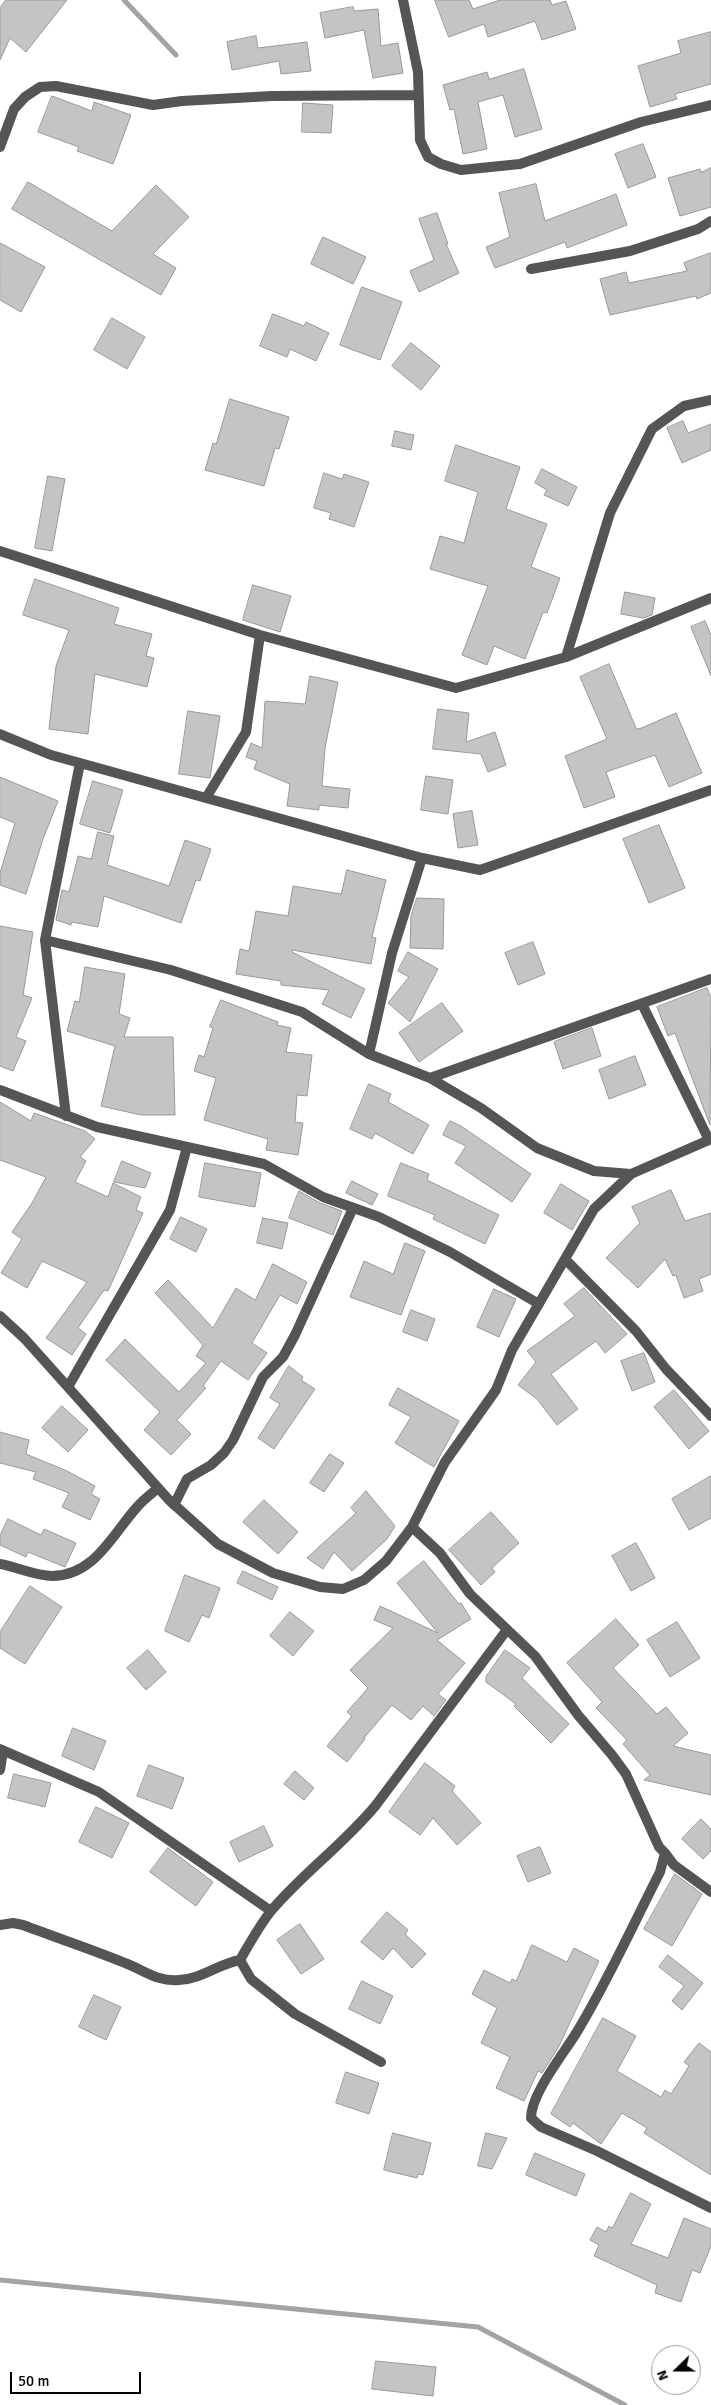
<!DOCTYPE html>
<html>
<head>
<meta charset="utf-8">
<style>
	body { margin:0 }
	#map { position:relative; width:711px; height:2405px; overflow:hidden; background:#fff; font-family:Signika,sans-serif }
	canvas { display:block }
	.north { position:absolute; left:651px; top:2345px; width:50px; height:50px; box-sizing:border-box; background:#fff; border:1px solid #999; border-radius:50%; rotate:248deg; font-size:14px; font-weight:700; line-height:20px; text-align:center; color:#000 }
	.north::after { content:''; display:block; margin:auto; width:18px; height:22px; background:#000; clip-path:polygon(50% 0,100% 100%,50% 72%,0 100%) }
	.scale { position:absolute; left:10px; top:2372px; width:131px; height:22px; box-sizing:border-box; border:2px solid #000; border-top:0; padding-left:6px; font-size:15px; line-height:18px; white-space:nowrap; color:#000; -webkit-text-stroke:4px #fff; paint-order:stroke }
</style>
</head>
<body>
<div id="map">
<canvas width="711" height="2405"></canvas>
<div class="north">N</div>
<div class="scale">50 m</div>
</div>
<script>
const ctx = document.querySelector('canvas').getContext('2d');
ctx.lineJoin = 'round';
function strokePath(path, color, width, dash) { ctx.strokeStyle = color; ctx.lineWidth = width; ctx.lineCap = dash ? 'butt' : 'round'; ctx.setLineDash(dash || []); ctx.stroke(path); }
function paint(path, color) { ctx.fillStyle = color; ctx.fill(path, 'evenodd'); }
strokePath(new Path2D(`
	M124,0L176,55
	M0,2280L478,2327L625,2405`), '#a3a3a3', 5);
const building = new Path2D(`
	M6,0H67L26,52L10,38L0,60V8Z
	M435,0H469L473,9L500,0H550L552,5L566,1L576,29L542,40L535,21L488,37L484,24L449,37Z
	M353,7L354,11L378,9L381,46L398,43L403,73L373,78L364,30L325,38L320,13Z
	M711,32V84L675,94L677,99L650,107L638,66L681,53L678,41Z
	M256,36L258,48L307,42L311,71L281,74L279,61L232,70L227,42Z
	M524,69L542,129L515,137L503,95L478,102L487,149L463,154L454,109L450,110L443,85L487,72L489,79Z
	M52,96L92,111L94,102L131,115L113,164L77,151L79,147L38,132Z
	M303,103L333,105L331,133L302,132Z
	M643,144L656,177L628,188L615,154Z
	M711,168V207L680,216L668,178L700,169L701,172Z
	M28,182L112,231L156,185L189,217L153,254L176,268L161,295L12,209Z
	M536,184L545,221L616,194L627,225L567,248L565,242L495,268L486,247L510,237L499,193Z
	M437,213L448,244H446L459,273L419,292L410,271L434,260L419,219Z
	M323,237L366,257L353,284L311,264Z
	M0,243L45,267L21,312L0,300Z
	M711,253V293L697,299L696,296L610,315L600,279L626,272L629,283L687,271L684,263Z
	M362,287L402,302L380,360L340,345Z
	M273,314L304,326L306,322L329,333L316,361L290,349L287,357L260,346Z
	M112,318L145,337L127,369L94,350Z
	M411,343L440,366L421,390L392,366Z
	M230,399L289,417L279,449L275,448L264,486L205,470L213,443L216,444Z
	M683,421L688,433L711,424V450L682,463L667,428Z
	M395,431L414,435L411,450L392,446Z
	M456,445L520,467L506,509L547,524L531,567L560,578L547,613L543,612L525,659L494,646L487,665L462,655L488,586L430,569L440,536L464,543L478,492L445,481Z
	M542,469L577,487L568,506L544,495L547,490L535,483Z
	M324,473L342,479L344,474L369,482L354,527L329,519L331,513L314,508Z
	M48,476L65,479L52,551L35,548Z
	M35,579L119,608L114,624L152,634L146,656L154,658L147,687L95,674L88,734L49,729L56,666L69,630L23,615Z
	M253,585L291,596L280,632L243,620Z
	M625,592L655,598L652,615L643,618L621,614Z
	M705,621L711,635V676L691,627Z
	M609,664L636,728L639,729L676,713L702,773L669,787L655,755L606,772L615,797L584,808L565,756L607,739L580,677Z
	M310,676L338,682L325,748L322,786L350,789L348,808L319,805V810L287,806L290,784L254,769L257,761L246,757L251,743L262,748L265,701L305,704Z
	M438,709L469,713L466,742L495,732L506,765L488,772L481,754L433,749Z
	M188,711L220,716L210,778L179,774Z
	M426,776L453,780L448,814L421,810Z
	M0,777L58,801L43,839L26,894L0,885V873L15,823L0,817Z
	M93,781L123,790L110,833L80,824Z
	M472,811L478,845L458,848L453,814Z
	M659,825L685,888L649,903L623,839Z
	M98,832L114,836L107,865L169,886L185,840L211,849L200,881L196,880L181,923L104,896L98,927L72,922L71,925L56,920L62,890L69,892L78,856L91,859Z
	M347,870L386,880L372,937L376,938L371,964L292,950V952L365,989L351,1018L322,1004L329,990L281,985V981L236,974L240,949L249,951L256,911L288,916L293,886L341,894Z
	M417,898L444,899L443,949L410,948L411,916Z
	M0,926L33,932L23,995L32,998L16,1037L26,1041L13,1071L0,1066Z
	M533,942L545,974L518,985L505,953Z
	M408,952L438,969L410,1022L388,1003L409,977L398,971Z
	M85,967L125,974L119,1014L130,1018L124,1037H173L175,1115H141L101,1106L115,1046L67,1031L75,1001L79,1002Z
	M707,988L711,998L710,1125L675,1033L668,1036L657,1007Z
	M221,1000L278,1022L277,1025L291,1028L286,1052L312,1055L307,1096L297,1095L295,1122L303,1123L298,1155L266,1150L268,1139L204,1120L216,1078L194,1071L199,1055L204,1057L213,1028L210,1027Z
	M442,1003L463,1031L419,1062L399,1033Z
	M592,1028L601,1056L563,1069L554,1042Z
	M635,1056L646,1085L609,1099L599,1070Z
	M369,1084L391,1094L388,1102L429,1125L413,1154L375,1133L372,1139L350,1129Z
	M0,1102L31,1121L34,1113L85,1131L95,1139L80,1157L86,1161L75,1182L108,1197L113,1183L141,1197L136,1210L143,1213L108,1291L104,1290L78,1328L86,1334L72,1355L46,1338L87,1282L42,1261L27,1288L1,1273L22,1239L12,1232L32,1203L46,1177L0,1160Z
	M450,1121L461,1126L531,1174L512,1202L455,1163L466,1146L443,1135Z
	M122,1161L151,1173L145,1188L114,1182Z
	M205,1163L261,1173L255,1207L199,1197Z
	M401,1163L429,1174L427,1180L499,1215L485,1244L433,1219L435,1215L388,1196Z
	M352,1181L378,1194L372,1205L346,1193Z
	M561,1184L589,1201L572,1230L544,1213Z
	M671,1190L685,1221L711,1213V1274L699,1279L703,1291L684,1298L676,1275L673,1276L665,1259L638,1288L606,1258L640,1223L632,1207Z
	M299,1191L320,1203L342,1211L333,1235L289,1218Z
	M181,1217L207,1229L196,1252L170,1239Z
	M263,1218L288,1223L282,1249L257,1243Z
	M405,1243L425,1251L401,1315L350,1297L364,1261L393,1274Z
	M273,1264L307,1282L297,1304L280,1295L252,1343L267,1353L248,1380L221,1361L203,1386L206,1388L177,1420L191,1434L171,1455L144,1430L160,1412L106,1360L125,1339L179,1392L206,1363L196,1356L203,1345L155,1293L168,1280L213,1328L236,1288L255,1300Z
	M584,1288L627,1334L605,1353L596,1341L551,1374L578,1409L557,1425L537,1399L518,1385L536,1362L527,1351L575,1316L564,1304Z
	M494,1289L516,1299L499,1337L477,1327Z
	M411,1310L435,1319L427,1341L403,1332Z
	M644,1353L655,1382L632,1391L621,1361Z
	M289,1366L303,1377L301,1380L315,1389L274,1449L258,1438L280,1404L270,1398Z
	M398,1388L459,1421L434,1467L395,1443L411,1417L389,1405Z
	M674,1390L709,1431L689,1449L654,1407Z
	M62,1406L88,1430L68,1452L42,1428Z
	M0,1432L29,1440L26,1454L67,1471L95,1486L91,1494L100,1499L90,1520L62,1507L69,1493L33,1479L36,1472L0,1463Z
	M330,1454L344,1463L324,1492L310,1483Z
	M711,1476V1518L689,1530L672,1499Z
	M366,1491L395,1526L387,1539L352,1571L334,1552L323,1569L307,1558L356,1513L351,1508Z
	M264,1500L298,1532L278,1554L243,1522Z
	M491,1512L519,1543L492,1568L495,1572L481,1585L449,1550Z
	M8,1519L41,1535L44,1529L76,1543L65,1567L28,1552L26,1557L0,1545V1536Z
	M636,1543L655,1578L631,1591L612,1556Z
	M424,1561L459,1604L461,1603L471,1619L437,1640L465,1663L438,1694L446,1700L434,1716L423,1706L411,1720L392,1705L364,1738L365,1739L347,1762L327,1746L352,1716L347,1712L368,1688L350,1670L393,1628L374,1620L380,1606L438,1633L397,1583Z
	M243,1571L278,1587L272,1600L237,1583Z
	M185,1575L220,1588L209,1618L202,1615L189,1642L165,1631Z
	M30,1586L62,1607L25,1664L0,1648V1632Z
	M290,1612L314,1631L293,1656L270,1636Z
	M616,1619L639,1645L613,1668L657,1714L666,1707L688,1733L673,1746L711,1755V1795L644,1780L650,1775L623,1744L627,1740L596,1708L602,1702L567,1663Z
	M677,1622L700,1658L670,1677L647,1640Z
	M148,1650L166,1672L146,1690L127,1668Z
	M505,1650L530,1668L522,1678L569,1724L551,1743L514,1706L516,1704L486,1682V1677Z
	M73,1728L106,1741L94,1770L62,1756Z
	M425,1763L455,1786L452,1791L481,1823L457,1845L433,1818L420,1835L389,1812Z
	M149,1765L184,1778L172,1809L137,1796Z
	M295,1771L314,1788L304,1800L284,1784Z
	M14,1774L51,1783L45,1807L8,1798Z
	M96,1807L129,1823L112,1858L79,1842Z
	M701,1819L711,1829V1851L703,1859L682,1839Z
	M264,1826L273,1846L239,1862L230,1842Z
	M540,1847L551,1873L528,1882L517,1856Z
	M168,1848L213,1882L196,1906L150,1872Z
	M675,1874L702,1894L672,1946L644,1929Z
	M387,1912L408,1930L405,1934L426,1954L412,1968L393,1948L383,1960L361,1942Z
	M300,1924L324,1959L301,1974L277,1940Z
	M532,1945L567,1962L574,1948L599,1961L558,2048L542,2073L538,2071L524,2101L496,2088L510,2057L481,2043L497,2008L472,1994L484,1970L510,1983L512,1979L516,1981Z
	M668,1955L703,1983L682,2010L672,2001L684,1986L659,1967Z
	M362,1981L393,1996L380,2024L349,2009Z
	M94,1995L121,2007L106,2040L79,2027Z
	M603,2018L636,2036L617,2071L661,2097L665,2090L671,2094L689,2066L684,2062L699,2043L711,2052V2175L644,2133L647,2128L622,2113L601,2144L573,2123L570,2127L551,2114Z
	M346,2072L379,2083L369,2114L336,2103Z
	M393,2133L431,2143L423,2175L418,2174L417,2178L384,2170Z
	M486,2133L507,2138L492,2169L478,2166Z
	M535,2153L585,2174L576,2196L526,2175Z
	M631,2193L651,2204L631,2244L668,2258L684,2218L711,2229V2246L700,2273L692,2270L681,2302L655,2293L657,2285L594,2256L599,2245L590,2240L597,2227L606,2232L609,2226L612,2228Z
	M376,2361L436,2367L433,2396L372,2389Z`);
paint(building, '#c4c4c4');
strokePath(building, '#999', 1);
strokePath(new Path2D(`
	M403,0L418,72L420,140L428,157L441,164L461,170L520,164L641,122L711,105
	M0,147L14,109L25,97L40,87L56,86L153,105L182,101L272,96L418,95
	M531,269L630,251L698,229L711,221
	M0,551L260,635L456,688L566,657L711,598
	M566,657L610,513L652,429L684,406L711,400
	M0,734L51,755L80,763L422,858L480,870L711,790
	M206,798L246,732L260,635
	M45,940L171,970L302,1012L369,1054L430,1078L481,1108L537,1148L594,1171L631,1174
	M642,1004L709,1140
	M369,1054L392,953L422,858
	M430,1078L711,979
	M0,1090L97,1127L264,1164L323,1197L379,1217L450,1252L539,1304
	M66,1116L45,940L80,763
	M565,1259L636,1331L666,1369L711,1416
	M0,1316L24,1338L169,1500L218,1544L273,1573L320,1587L343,1589L364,1580L386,1561L412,1527L445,1462L496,1390L512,1350L594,1209L631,1174L711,1139
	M68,1387L170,1210L187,1147
	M174,1505L187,1479L211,1465L224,1453L233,1440L263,1377L283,1357L295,1335L353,1208
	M412,1527L440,1553L470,1594L535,1656L578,1715L612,1755L626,1774L659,1847L665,1853L660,1872C634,1923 610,1976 581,2025C568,2049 531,2092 531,2118L541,2127L597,2151L711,2208
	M0,1564C17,1567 36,1576 52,1576C95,1576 113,1533 138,1506C144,1499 151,1494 158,1488
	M0,1749L99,1792L271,1911
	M0,1770L3,1751
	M665,1853L674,1865L711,1892
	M0,1925L13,1923L23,1925C57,1938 91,1949 125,1963C144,1970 157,1982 179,1980C202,1979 218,1964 240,1960C250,1943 259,1926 271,1911C303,1873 344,1844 376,1805L506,1631
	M240,1960L251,1979L295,2014L381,2062`), '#555', 10);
</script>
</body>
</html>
